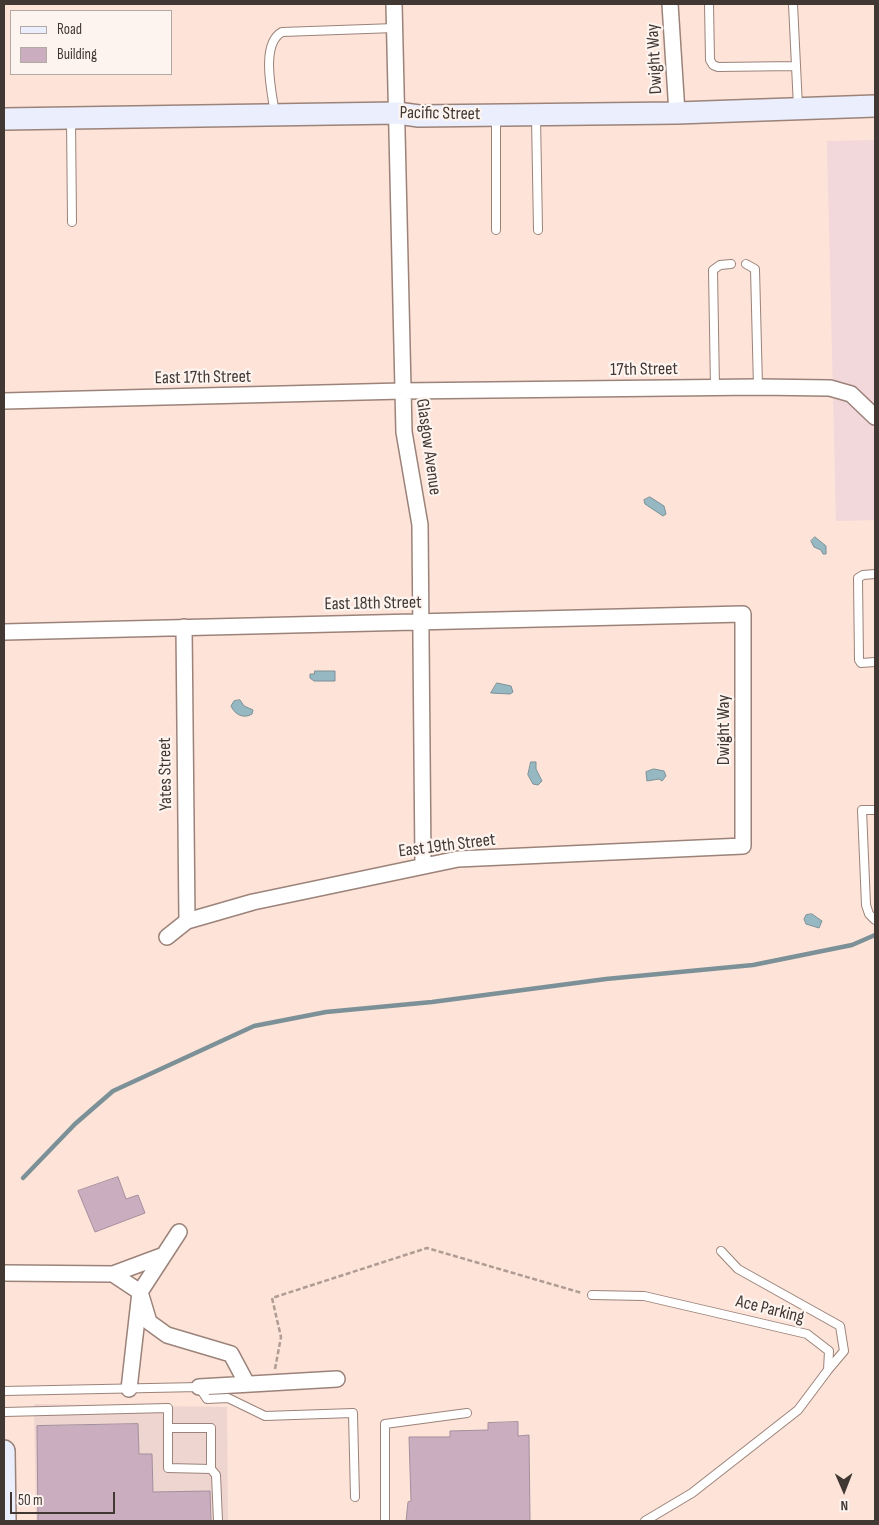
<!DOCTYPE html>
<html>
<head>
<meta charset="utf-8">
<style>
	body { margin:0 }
	#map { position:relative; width:879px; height:1525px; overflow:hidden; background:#fde3d8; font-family:"Sofia Sans Condensed",sans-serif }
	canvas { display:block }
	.frame { position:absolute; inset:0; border:5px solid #413733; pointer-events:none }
	.legend { position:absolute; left:10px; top:10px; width:162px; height:65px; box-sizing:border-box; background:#fef4ef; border:1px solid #b2a8a4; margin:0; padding:6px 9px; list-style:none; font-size:15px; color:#413733 }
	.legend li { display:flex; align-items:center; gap:10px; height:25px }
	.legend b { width:25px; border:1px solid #b2a8a4 }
	.north { position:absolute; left:819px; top:1465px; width:50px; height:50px; -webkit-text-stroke:4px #fef4ef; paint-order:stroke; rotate:179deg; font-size:14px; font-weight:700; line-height:20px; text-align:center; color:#413733 }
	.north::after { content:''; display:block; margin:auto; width:18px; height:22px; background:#413733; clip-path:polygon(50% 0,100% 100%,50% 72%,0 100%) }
	.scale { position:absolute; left:10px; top:1492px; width:105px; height:22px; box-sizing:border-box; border:2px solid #413733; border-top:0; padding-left:6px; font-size:15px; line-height:18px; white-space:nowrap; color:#413733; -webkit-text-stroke:4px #fef4ef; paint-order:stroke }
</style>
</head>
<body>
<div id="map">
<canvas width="879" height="1525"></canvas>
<div class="frame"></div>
<ul class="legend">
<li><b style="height:6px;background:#eaeefd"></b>Road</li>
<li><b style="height:14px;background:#caaec0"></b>Building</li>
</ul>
<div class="north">N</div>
<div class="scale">50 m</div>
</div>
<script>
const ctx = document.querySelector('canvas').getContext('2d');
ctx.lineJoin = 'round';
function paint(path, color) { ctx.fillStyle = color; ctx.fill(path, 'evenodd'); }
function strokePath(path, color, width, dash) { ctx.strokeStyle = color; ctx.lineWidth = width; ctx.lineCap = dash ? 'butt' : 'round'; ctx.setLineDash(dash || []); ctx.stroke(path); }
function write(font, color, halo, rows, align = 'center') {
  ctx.font = font + ' "Sofia Sans Condensed",sans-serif'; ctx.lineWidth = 4.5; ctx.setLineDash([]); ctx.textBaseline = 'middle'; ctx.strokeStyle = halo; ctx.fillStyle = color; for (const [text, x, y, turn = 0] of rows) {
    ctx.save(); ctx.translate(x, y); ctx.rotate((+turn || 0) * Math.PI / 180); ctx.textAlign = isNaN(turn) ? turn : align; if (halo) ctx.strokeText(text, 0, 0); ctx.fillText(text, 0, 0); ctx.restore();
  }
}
paint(new Path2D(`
	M34,1404L227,1407L228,1521H36Z`), '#eed5d0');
paint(new Path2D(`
	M875,140V520L836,521L827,141Z`), '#f2d7db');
const water = new Path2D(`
	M650,497L664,506L666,514L663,516L645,504L644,500Z
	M815,537L826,546V554H823L821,550L814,547L811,541Z
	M315,671H335V681H314L310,678V674H314Z
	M497,683L511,686L513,692L510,694L491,693Z
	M240,700L244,706L253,710L252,714C244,719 235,715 231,706L234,701Z
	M531,762H536V769L542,781L538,785L533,784L528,775Z
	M654,769L664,771L666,776L662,781L659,779L647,781L646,772Z
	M812,914L822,921L819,928L806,924L804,919L806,915Z`);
paint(water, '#95b8c2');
strokePath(water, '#7c9197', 1);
strokePath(new Path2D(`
	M23,1178L75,1124L113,1091L254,1026L326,1012L432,1002L606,979L753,965L852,945L875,935`), '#7c9197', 4.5);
const building = new Path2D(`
	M118,1177L126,1199L138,1195L145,1213L95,1232L78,1191Z
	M518,1422V1436L529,1435L530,1521H406L408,1502L411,1501L409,1437H450V1431L488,1430V1423Z
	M138,1424L139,1454H152L153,1492L210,1491L211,1521H38L37,1426Z`);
paint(building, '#caaec0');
strokePath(building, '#a48f9d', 1);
const lane = new Path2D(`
	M709,4L710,60L713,65L718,67L795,66
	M793,4L798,107
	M275,114C272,93 260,44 282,32L395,28
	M536,117L538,230
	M71,119L72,222
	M496,230V117
	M746,264L755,269L758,387
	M715,388L713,270L720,265L731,264
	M875,574L863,575L858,578L859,660L861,663L875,662
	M875,810H862L866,905L869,914L875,920
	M721,1251L738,1269L840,1326L844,1351L828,1370
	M592,1295L644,1296L743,1319L807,1334L829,1351L828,1370L798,1410L692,1493L645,1521
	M4,1391L199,1387L207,1399L228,1398L265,1416L353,1413L355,1497
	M4,1412L168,1408V1468L211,1469V1428H168
	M211,1469L216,1475L218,1521
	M385,1521V1424L467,1413`);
const street = new Path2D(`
	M394,4L404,432L420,525L423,865
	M670,4L677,113
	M4,401L402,391L758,387L830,388L851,394L875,417
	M184,627L187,921
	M4,632L743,614V846L458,859L253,902L187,921L167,937
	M4,1273L113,1274L164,1255
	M113,1274L140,1292L149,1322L167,1335L231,1354L247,1384
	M199,1387L337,1379
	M129,1389L140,1292L179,1232`);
const secondary = new Path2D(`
	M4,119L397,113L419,116L677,113L875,106
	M4,1451L5,1521`);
strokePath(lane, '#9b837a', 10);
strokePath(street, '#9b837a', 18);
strokePath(secondary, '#9b837a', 24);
strokePath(new Path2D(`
	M275,1369L281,1337L272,1298L427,1248L582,1293`), '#af9c94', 2.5, [5, 2.5]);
strokePath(lane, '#fff', 8);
strokePath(street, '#fff', 15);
strokePath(secondary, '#eaeefd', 21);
write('18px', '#413733', '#fef4ef', [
	["Dwight Way",655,59,-93],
	["Pacific Street",440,114,1],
	["17th Street",644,370,-1],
	["East 17th Street",203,378,-1],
	["Glasgow Avenue",428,447,82],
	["East 18th Street",373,604,-1],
	["Dwight Way",724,730,-90],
	["Yates Street",166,774,-91],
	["East 19th Street",447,846,-7],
	["Ace Parking",770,1310,14]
]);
</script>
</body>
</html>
